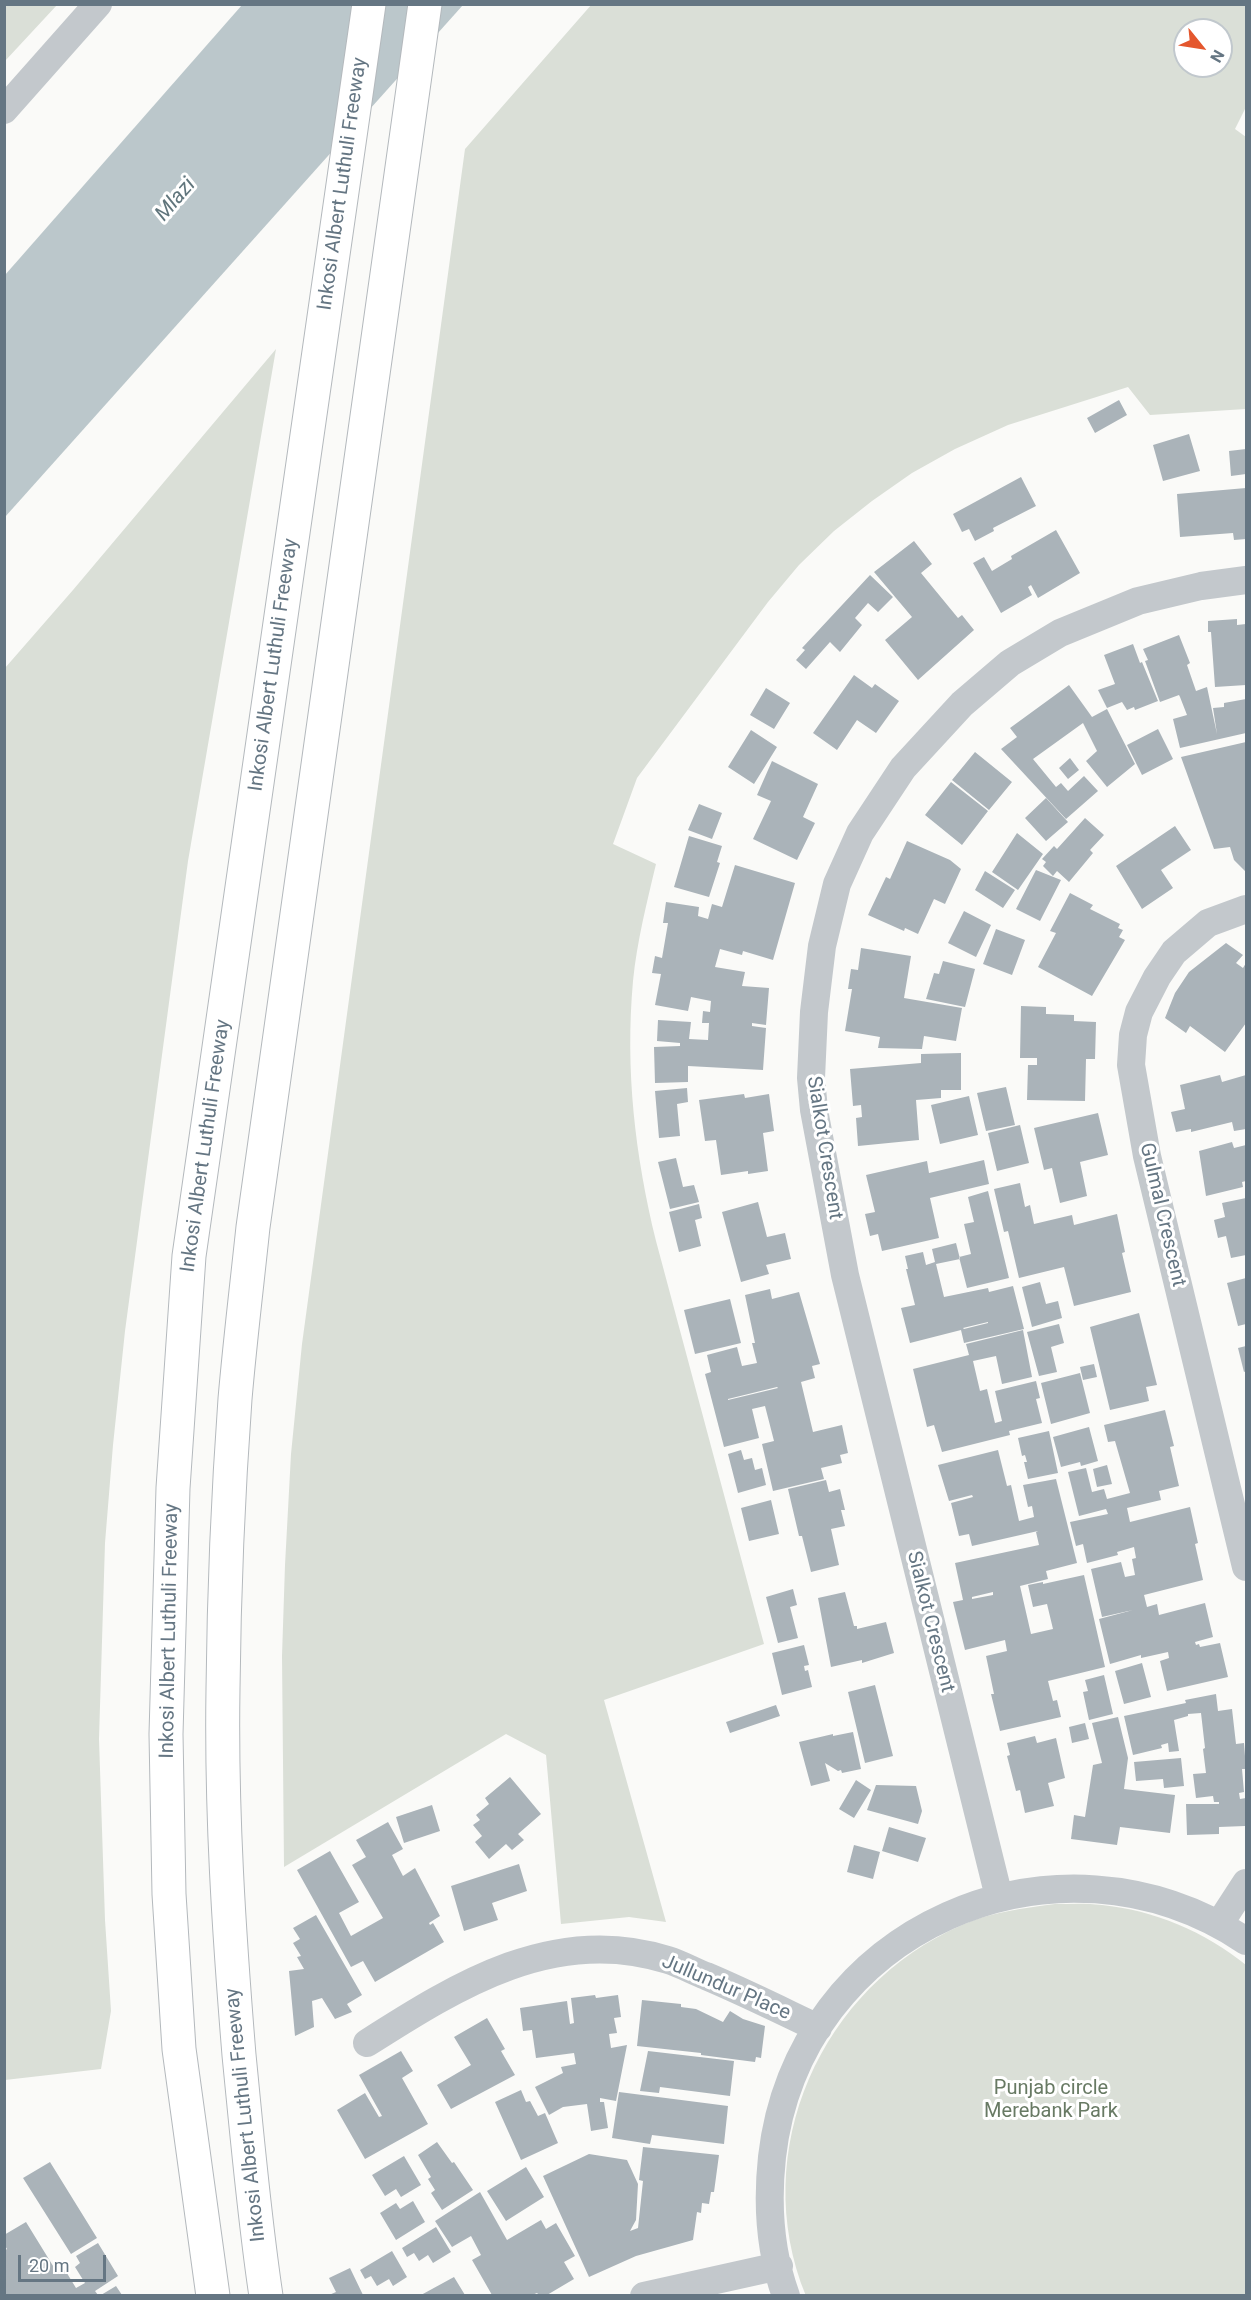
<!DOCTYPE html>
<html>
<head>
<meta charset="utf-8">
<style>
	body { margin:0 }
	#map { position:relative; width:1251px; height:2300px; overflow:hidden; background:#fafaf8; font-family:Roboto,sans-serif }
	canvas { display:block }
	.frame { position:absolute; inset:0; border:6px solid #657683; pointer-events:none }
	.north { position:absolute; left:1173px; top:18px; width:60px; height:60px; box-sizing:border-box; background:#fff; border:2px solid #c1c8cd; border-radius:50%; rotate:120deg; font-size:16px; font-weight:700; line-height:24px; text-align:center; color:#657683 }
	.north::after { content:''; display:block; margin:auto; width:21px; height:27px; background:#e4572e; clip-path:polygon(50% 0,100% 100%,50% 72%,0 100%) }
	.scale { position:absolute; left:18px; top:2255px; width:88px; height:27px; box-sizing:border-box; border:3px solid #657683; border-top:0; padding-left:8px; font-size:18px; line-height:21px; white-space:nowrap; color:#657683; -webkit-text-stroke:4px #fff; paint-order:stroke }
</style>
</head>
<body>
<div id="map">
<canvas width="1251" height="2300"></canvas>
<div class="frame"></div>
<div class="north">N</div>
<div class="scale">20 m</div>
</div>
<script>
const ctx = document.querySelector('canvas').getContext('2d');
ctx.lineJoin = 'round';
function paint(path, color) { ctx.fillStyle = color; ctx.fill(path, 'evenodd'); }
function strokePath(path, color, width, dash) { ctx.strokeStyle = color; ctx.lineWidth = width; ctx.lineCap = dash ? 'butt' : 'round'; ctx.setLineDash(dash || []); ctx.stroke(path); }
function write(font, color, halo, rows, align = 'center') {
  ctx.font = font + ' Roboto,sans-serif'; ctx.lineWidth = 6; ctx.setLineDash([]); ctx.textBaseline = 'middle'; ctx.strokeStyle = halo; ctx.fillStyle = color; for (const [text, x, y, turn = 0] of rows) {
    ctx.save(); ctx.translate(x, y); ctx.rotate((+turn || 0) * Math.PI / 180); ctx.textAlign = isNaN(turn) ? turn : align; if (halo) ctx.strokeText(text, 0, 0); ctx.fillText(text, 0, 0); ctx.restore();
  }
}
paint(new Path2D(`
	M5,4L57,5L5,61L4,5Z
	M592,4L1246,5V107L1235,129L1246,137V409L1150,415L1128,387L1008,425L955,449L912,473L872,501L834,531L799,565L768,602L637,778L613,844L656,864C647,902 637,941 633,981C625,1070 635,1155 656,1241L764,1644L604,1700L666,1922L629,1917L561,1924L546,1755L506,1734L284,1867L282,1656L285,1565L291,1454L302,1344L465,149ZM1185,30H1221V66H1185Z
	M276,349L188,861L125,1331L113,1445L105,1543L99,1739L105,1920L111,2011L101,2069L5,2080V668L73,590Z
	M1055,1904C1070,1904 1086,1903 1102,1905C1153,1910 1206,1932 1246,1965V2295L806,2296C747,2151 821,1986 962,1925C991,1912 1024,1908 1055,1904Z`), '#dadfd7');
paint(new Path2D(`
	M242,5H463L5,517V275Z`), '#bbc7cb');
paint(new Path2D(`
	M1119,400L1127,415L1095,433L1087,418Z
	M1189,434L1200,471L1163,481L1153,445Z
	M1246,449V474L1231,476L1229,451Z
	M1021,477L1036,506L993,528L994,531L975,541L969,529L962,532L953,514Z
	M1246,488V539L1234,540L1233,533L1180,537L1177,494Z
	M1056,530L1080,573L1038,598L1031,585L1028,587L1032,595L1001,613L973,563L984,557L992,571L1012,559L1011,556Z
	M914,541L932,564L921,573L958,618L962,615L974,630L918,680L885,640L912,617L874,572Z
	M870,575L893,597L878,612L868,603L855,618L862,625L840,652L830,642L806,669L796,660L805,650L802,648Z
	M1237,619V625L1246,624V685L1215,687L1211,632H1208V621Z
	M1179,635L1190,663L1187,665L1196,691L1207,687L1217,734L1213,708L1224,707V703L1246,699V733L1180,748L1173,719L1187,715L1180,697L1179,695L1160,702L1145,661L1148,660L1143,649Z
	M1133,644L1140,663L1142,662L1158,701L1135,710L1134,707L1127,710L1122,702L1107,708L1098,690L1115,684L1104,655Z
	M854,675L872,688L875,684L899,701L876,733L857,720L837,750L813,733Z
	M1069,685L1092,717L1107,709L1135,764L1107,787L1086,761L1097,751L1083,723L1033,759L1056,787L1061,783L1068,791L1084,776L1098,791L1066,819L1001,749L1017,737L1010,728Z
	M766,688L790,703L774,729L750,715Z
	M1158,729L1173,759L1142,775L1127,745Z
	M751,730L777,747L754,784L728,767Z
	M1246,742V872L1234,860L1230,847L1214,849L1181,757Z
	M975,752L1012,782L989,810L952,780Z
	M1070,758L1079,770L1068,779L1059,768Z
	M772,761L818,784L803,817L815,823L797,860L753,839L771,801L757,795Z
	M951,782L988,811L962,845L925,815Z
	M1046,798L1068,822L1046,841L1025,818Z
	M699,804L722,813L712,839L688,830Z
	M1085,818L1104,835L1090,850L1093,853L1069,882L1057,871L1053,876L1043,866L1046,862L1042,859L1054,846L1057,849Z
	M1175,826L1191,850L1161,870L1173,888L1142,909L1116,866Z
	M1017,833L1043,854L1018,890L992,872Z
	M689,836L722,846L717,862L720,863L709,897L674,887Z
	M907,841L950,860L961,869L945,904L934,899L918,934L905,928L904,931L868,915L886,877L890,879Z
	M735,865L795,883L773,960L743,951L742,955L720,949L715,967L745,972L742,986L769,988L766,1025L752,1023V1026L766,1028L763,1070L688,1066V1082L655,1083L654,1047L680,1046V1043L657,1041L658,1020L691,1022L689,1039L708,1040L709,1023H702L703,1011L710,1012L711,1001L691,997L688,1011L655,1005L661,974L652,973L655,956L662,958L668,923H663L666,902L699,907L698,916L708,919L712,904L722,907Z
	M1036,870L1061,880L1040,921L1016,909Z
	M985,871L1015,890L1003,908L975,890Z
	M1070,893L1093,905L1090,909L1120,924L1118,928L1123,930L1119,937L1125,940L1092,996L1038,967L1056,933L1050,931Z
	M964,911L991,925L976,957L948,943Z
	M996,929L1025,940L1012,975L983,964Z
	M1226,943L1243,955L1236,963L1243,968L1246,963V1023L1225,1052L1190,1026L1186,1033L1165,1018L1175,993L1189,972Z
	M861,948L911,956L904,998L962,1008L956,1041L924,1036L922,1049L878,1048L880,1037L845,1031L852,989H848L851,969L858,970Z
	M943,961L975,969L965,1007L926,999L934,973L939,974Z
	M1021,1006L1046,1007V1014L1074,1015V1021L1096,1022L1095,1059H1086L1085,1101L1027,1100L1028,1065H1037V1058H1020Z
	M961,1053V1090H941V1098L916,1100L919,1140L858,1146L856,1118L862,1117L861,1105L853,1106L850,1069L921,1063V1054Z
	M1220,1075L1222,1082L1246,1075V1129L1234,1131L1232,1122L1191,1132V1129L1176,1132L1171,1112L1185,1109L1180,1085Z
	M1006,1087L1015,1125L986,1131L977,1093Z
	M687,1088L688,1102L677,1104L680,1136L659,1138L655,1091Z
	M744,1094L745,1098L769,1094L774,1131L763,1133L768,1171L748,1174V1171L721,1175L716,1140L705,1141L699,1100Z
	M969,1096L978,1135L940,1144L931,1105Z
	M1098,1113L1108,1155L1080,1162L1087,1196L1060,1203L1052,1168L1044,1170L1034,1128Z
	M1020,1125L1029,1163L997,1171L988,1133Z
	M1232,1142L1234,1148L1246,1145V1181L1242,1182L1243,1187L1206,1196L1199,1151Z
	M676,1158L683,1187L694,1185L699,1202L670,1209L658,1162Z
	M984,1160L989,1184L930,1198L939,1238L882,1251L878,1234L870,1236L865,1214L875,1212L866,1175L927,1161L929,1173Z
	M1020,1183L1025,1207L1030,1205L1034,1224L1072,1215L1074,1225L1117,1214L1125,1252L1122,1253L1131,1292L1074,1306L1064,1267L1019,1278L1008,1231L1004,1232L994,1189Z
	M988,1191L1009,1278L967,1288L959,1257L971,1254L964,1224L974,1222L968,1197Z
	M1246,1198V1255L1231,1258L1226,1236L1218,1238L1214,1220L1225,1217L1222,1203Z
	M758,1202L767,1237L785,1233L791,1259L766,1265L769,1274L741,1282L722,1212Z
	M699,1204L702,1218L695,1220L701,1246L679,1252L669,1212Z
	M956,1243L960,1259L936,1264L944,1297L988,1288L989,1292L1013,1286L1024,1329L964,1343L961,1330L910,1343L901,1308L915,1305L906,1269H908L905,1256L923,1252L926,1265L935,1262L932,1249ZM988,1322V1323L964,1329L963,1328Z
	M1246,1278V1324L1238,1326L1227,1283Z
	M1040,1282L1046,1304L1058,1301L1062,1318L1032,1327L1022,1287Z
	M770,1289L772,1299L799,1292L820,1364L812,1366L815,1378L801,1382L813,1432L842,1425L848,1453L840,1455L842,1463L821,1468L824,1479L773,1491L762,1444L774,1441L765,1406L752,1409L759,1438L724,1447L705,1374L711,1372L707,1355L737,1347L742,1366L757,1363L752,1343H755L745,1295ZM777,1387L778,1388L728,1400V1399Z
	M730,1299L741,1343L695,1354L684,1310Z
	M1139,1313L1157,1385L1146,1387L1149,1401L1110,1410L1090,1327Z
	M1059,1324L1064,1343L1051,1347L1057,1372L1039,1376L1027,1332Z
	M1023,1330L1032,1377L1002,1384L996,1356L973,1361L980,1391L987,1389L995,1423L1002,1421L995,1391L1036,1381L1040,1398L1036,1399L1042,1423L1009,1431L1010,1435L942,1452L934,1425L927,1427L913,1369L969,1355L966,1344Z
	M1246,1346V1371L1244,1372L1238,1348Z
	M1094,1364L1097,1377L1083,1380L1080,1367Z
	M1080,1373L1090,1413L1051,1424L1041,1383Z
	M1165,1410L1174,1446L1170,1447L1179,1486L1159,1491L1161,1500L1127,1508L1130,1522L1190,1507L1198,1543L1195,1544L1203,1580L1144,1595L1147,1607L1157,1604L1159,1615L1205,1603L1213,1637L1195,1642L1196,1645L1199,1644L1200,1647L1220,1643L1228,1677L1167,1691L1160,1661L1169,1658L1168,1652L1141,1658V1655L1110,1664L1099,1619L1133,1610L1102,1617L1091,1569L1121,1562L1125,1577L1135,1575L1132,1559L1136,1558L1134,1547L1117,1552L1118,1555L1087,1563L1083,1544L1076,1546L1070,1522L1108,1514L1106,1509L1079,1516L1068,1472L1086,1468L1092,1492L1104,1489L1107,1499L1130,1493L1115,1441L1108,1442L1104,1425Z
	M1089,1427L1098,1461L1081,1466L1080,1462L1061,1467L1053,1437Z
	M1049,1431L1058,1473L1028,1479L1024,1462H1027L1025,1455L1022,1456L1018,1438Z
	M741,1450L744,1460L752,1458L755,1470L762,1468L766,1485L738,1493L728,1454Z
	M998,1450L1007,1486L1011,1485L1019,1521L1034,1517L1032,1506L1028,1507L1023,1485L1056,1479L1077,1563L1046,1571L1048,1579L1020,1586L1031,1634L1053,1629L1047,1604L1033,1607L1028,1585L1043,1582V1584L1084,1575L1105,1667L1048,1681L1053,1701L1057,1700L1061,1717L1000,1731L991,1694H994L986,1656L1007,1651L1005,1640L965,1650L953,1602L963,1600L955,1563L1039,1545L1036,1532L1038,1531L972,1546L969,1534L959,1536L951,1503L973,1497L972,1495L949,1501L938,1465ZM993,1592V1595L972,1599V1597Z
	M1107,1465L1112,1484L1097,1487L1093,1469Z
	M826,1480L829,1492L840,1489L845,1510H841L845,1526L831,1529L839,1565L811,1572L802,1536H799L788,1489Z
	M771,1500L779,1534L749,1541L741,1508Z
	M793,1589L797,1605L790,1607L798,1638L778,1643L766,1597Z
	M845,1592L854,1626H857V1629L886,1622L894,1653L862,1663V1660L831,1667L818,1598Z
	M804,1645L809,1665L804,1666L805,1671L808,1670L812,1687L782,1695L772,1653Z
	M1142,1663L1151,1697L1124,1704L1115,1671Z
	M1104,1675L1113,1714L1089,1720L1083,1692L1088,1691L1085,1680Z
	M875,1685L893,1756L865,1763L848,1692Z
	M1216,1694L1218,1711L1232,1709L1236,1744L1244,1743L1246,1769H1242L1244,1792L1239,1793L1240,1799L1246,1798L1245,1826L1219,1827V1834L1187,1835L1186,1804H1219V1802H1214L1213,1796L1196,1798L1193,1774L1206,1773L1203,1749L1205,1748L1201,1713L1188,1714V1716L1174,1720L1179,1751L1169,1752L1168,1743L1161,1745L1162,1748L1133,1755L1124,1716L1186,1703L1185,1700Z
	M776,1705L780,1716L730,1733L726,1722Z
	M1118,1717L1128,1758L1124,1789L1175,1795L1170,1833L1120,1827L1117,1845L1071,1839L1074,1815L1085,1817L1093,1765L1102,1763L1092,1723Z
	M1085,1723L1089,1739L1072,1743L1069,1727Z
	M853,1732L861,1769L842,1773L841,1770L838,1771L825,1763L830,1781L811,1786L799,1742L833,1734V1736Z
	M1035,1736L1037,1743L1056,1738L1065,1778L1048,1783L1054,1806L1025,1813L1020,1790L1016,1791L1007,1756L1010,1755L1007,1743Z
	M1181,1758L1184,1786L1164,1788L1163,1779L1136,1781L1134,1762Z
	M510,1777L541,1814L518,1834L524,1840L512,1850L506,1844L489,1859L475,1842L482,1836L473,1825L480,1820L476,1815L489,1804L485,1798Z
	M856,1780L871,1790L854,1818L839,1809Z
	M876,1785L916,1786L922,1811L918,1824L867,1810Z
	M432,1805L440,1831L404,1843L396,1817Z
	M388,1822L403,1849L392,1855L403,1876L415,1868L440,1916L429,1923L430,1925L433,1923L444,1942L375,1982L363,1961L351,1967L297,1870L330,1851L359,1902L339,1913L351,1936L383,1918L352,1865L366,1857L356,1840Z
	M889,1827L926,1838L918,1862L882,1851Z
	M854,1845L880,1852L873,1879L847,1872Z
	M519,1864L527,1891L492,1903L498,1920L464,1931L451,1886Z
	M316,1915L362,1995L347,2004L352,2012L335,2019L322,1998L312,2001L314,2027L295,2036L289,1971L304,1969L297,1957L301,1956L293,1943L300,1939L293,1928Z
	M595,1995L596,1998L618,1995L621,2017L614,2018L617,2033L609,2034L611,2048L627,2045L616,2101L600,2098V2102H604L608,2128L591,2131L587,2104L563,2107L549,2115L535,2087L563,2073L561,2067L576,2064L574,2053L536,2058L532,2030L523,2031L520,2008L567,2001L570,2024L574,2023L571,1998Z
	M642,2000L681,2004V2007L696,2009L723,2022L730,2011L743,2019L765,2026L761,2058L756,2057L755,2062L701,2055V2053L637,2046Z
	M487,2018L505,2049L501,2051L515,2075L451,2109L437,2085L471,2065L454,2037Z
	M401,2051L413,2071L402,2078L428,2124L365,2159L337,2110L365,2093L379,2117L382,2116L359,2075Z
	M648,2051L734,2061L730,2096L660,2087L659,2093L640,2091Z
	M521,2090L526,2102L530,2101L538,2116L545,2113L558,2143L521,2160L495,2102Z
	M619,2092L728,2106L724,2144L652,2135L650,2144L612,2138Z
	M437,2142L452,2163L454,2162L473,2190L442,2210L431,2193L435,2190L428,2179L431,2177L418,2155Z
	M643,2147L719,2155L714,2192H711L709,2204L702,2203L701,2213L697,2212L693,2240L636,2256L589,2277L543,2176L589,2154L627,2160L638,2184L636,2220L630,2231L638,2228L643,2181L639,2180Z
	M404,2156L421,2185L401,2197L396,2189L385,2196L372,2175Z
	M50,2162L97,2238L71,2254L23,2178Z
	M526,2167L544,2197L506,2221L487,2191Z
	M480,2192L507,2240L541,2220L546,2229L556,2223L575,2256L564,2262L574,2279L547,2295H539L537,2293L532,2295H492L472,2260L481,2255L471,2236L452,2247L435,2221Z
	M413,2201L425,2222L396,2240L380,2213L396,2203L400,2209Z
	M26,2222L58,2274L65,2270L76,2288L85,2283L75,2267L80,2263L76,2256L98,2243L118,2276L95,2291L98,2295H4V2251L7,2249L4,2244V2235Z
	M436,2227L451,2252L433,2263L428,2255L419,2261L414,2253L407,2257L402,2248Z
	M392,2251L407,2277L393,2286L389,2279L377,2286L371,2276L365,2279L360,2270Z
	M350,2268L363,2295H329L336,2292L329,2278Z
	M454,2277L465,2295H421Z
	M116,2286L122,2295H101Z`), '#aab3b9');
const motorway = new Path2D(`
	M213,2296L179,2049L169,1894L166,1734L173,1488L189,1256L369,4
	M266,2296C254,2216 247,2135 239,2055C229,1933 221,1811 223,1689C224,1592 228,1495 235,1399C240,1341 247,1284 253,1227L425,4`);
strokePath(motorway, '#b4b9bd', 35);
strokePath(new Path2D(`
	M4,110L98,4
	M1246,909L1208,923L1174,952L1157,977L1139,1012L1133,1035L1131,1065L1147,1156L1246,1567
	M999,1897L845,1275L814,1110L811,1078L814,1012L822,946L837,884L860,833L903,768L962,704L1010,663L1060,633L1138,601L1201,586L1246,580
	M1220,1923L1246,1883
	M367,2043C458,1985 555,1924 668,1960C681,1964 693,1971 706,1976C744,1992 780,2010 818,2028
	M644,2296L779,2266
	M786,2296C770,2252 767,2203 772,2157C798,1928 1057,1815 1246,1941`), '#c3c8cc', 28);
strokePath(motorway, '#fff', 33);
write('20px', '#657683', '#fff', [
	["Inkosi Albert Luthuli Freeway",343,184,-82],
	["Inkosi Albert Luthuli Freeway",274,665,-82],
	["Inkosi Albert Luthuli Freeway",206,1146,-82],
	["Sialkot Crescent",824,1148,81],
	["Gulmal Crescent",1162,1215,77],
	["Sialkot Crescent",930,1622,76],
	["Inkosi Albert Luthuli Freeway",170,1631,-89],
	["Jullundur Place",726,1988,23],
	["Inkosi Albert Luthuli Freeway",246,2115,-96]
]);
write('20px', '#687a64', '#fff', [
	["Punjab circle",1051,2089],
	["Merebank Park",1051,2112]
]);
write('italic 21px', '#60757c', '#fff', [
	["Mlazi",176,200,-49]
]);
</script>
</body>
</html>
